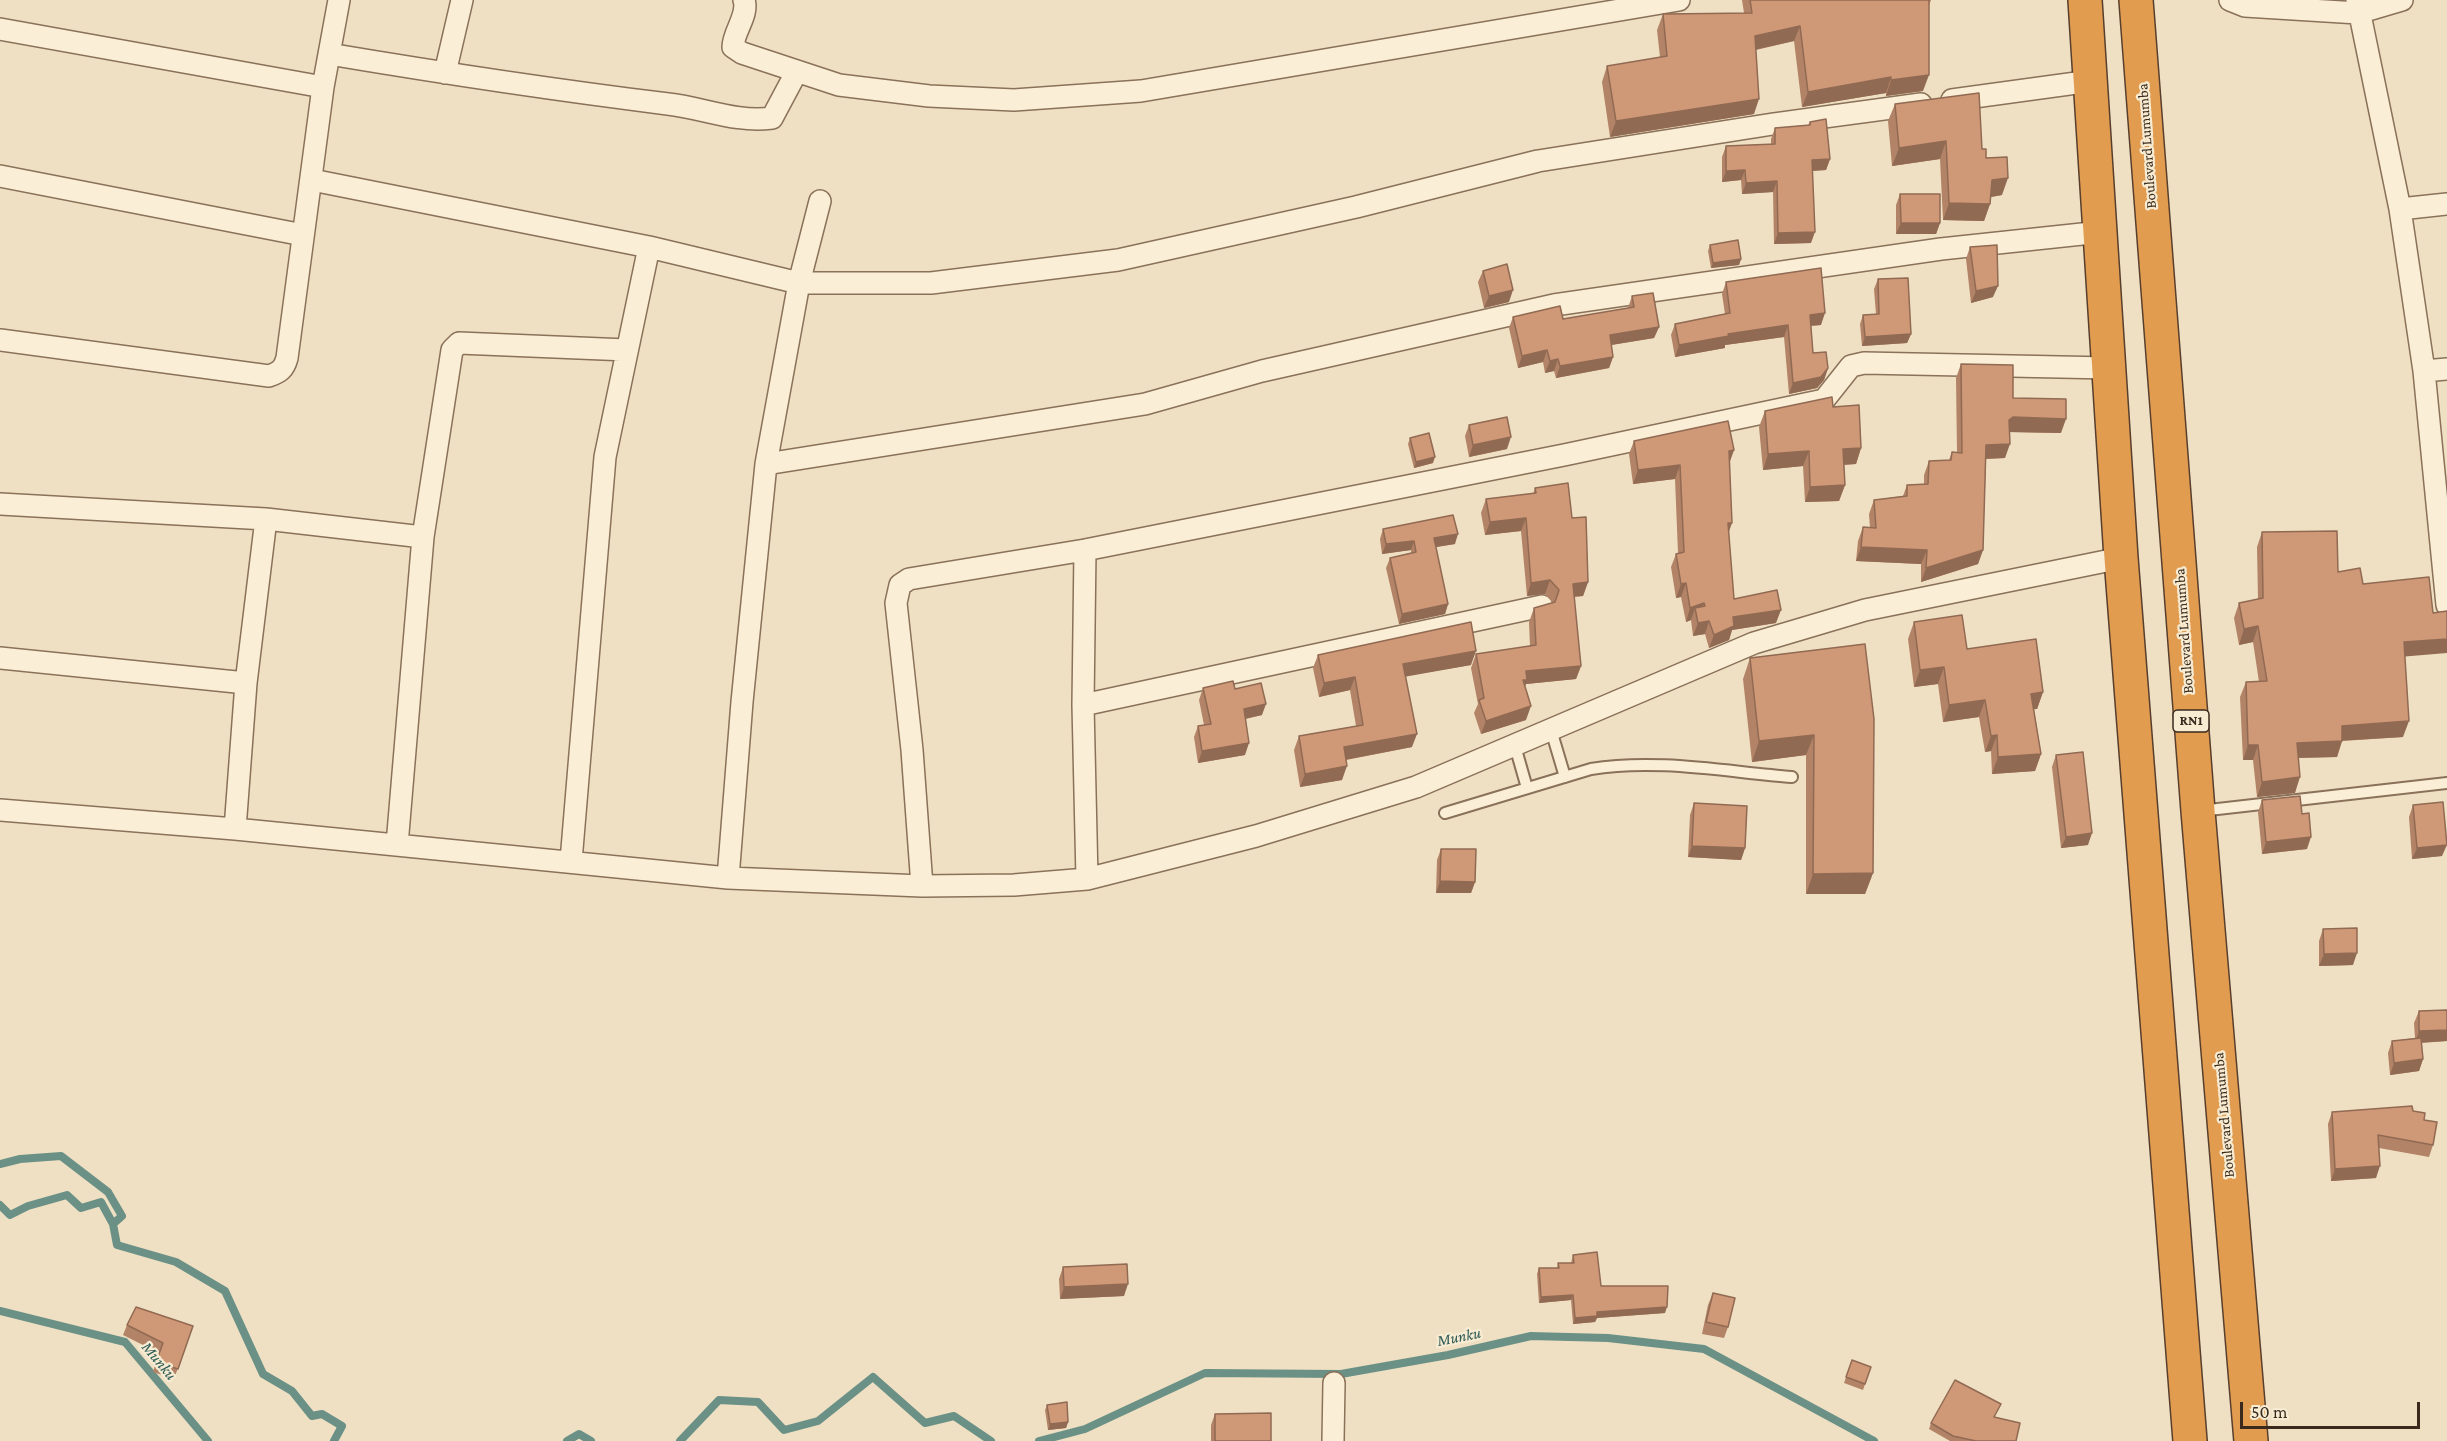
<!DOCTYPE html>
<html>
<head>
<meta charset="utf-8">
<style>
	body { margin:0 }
	#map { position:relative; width:2447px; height:1441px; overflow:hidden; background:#f0e0c3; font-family:"Crimson Pro",serif }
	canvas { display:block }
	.scale { position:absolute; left:2240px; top:1402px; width:180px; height:27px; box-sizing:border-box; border:3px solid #3a2a1d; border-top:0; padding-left:8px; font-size:18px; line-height:21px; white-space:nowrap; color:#3a2a1d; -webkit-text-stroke:4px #f7ebd2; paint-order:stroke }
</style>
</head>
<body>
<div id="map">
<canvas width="2447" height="1441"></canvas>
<div class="scale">50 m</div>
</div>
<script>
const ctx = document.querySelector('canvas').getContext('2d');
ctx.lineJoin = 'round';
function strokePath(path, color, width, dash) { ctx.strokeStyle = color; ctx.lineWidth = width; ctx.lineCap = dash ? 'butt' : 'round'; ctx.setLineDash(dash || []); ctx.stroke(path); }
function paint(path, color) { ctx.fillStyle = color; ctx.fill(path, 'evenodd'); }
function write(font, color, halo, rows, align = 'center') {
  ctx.font = font + ' "Crimson Pro",serif'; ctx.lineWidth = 4.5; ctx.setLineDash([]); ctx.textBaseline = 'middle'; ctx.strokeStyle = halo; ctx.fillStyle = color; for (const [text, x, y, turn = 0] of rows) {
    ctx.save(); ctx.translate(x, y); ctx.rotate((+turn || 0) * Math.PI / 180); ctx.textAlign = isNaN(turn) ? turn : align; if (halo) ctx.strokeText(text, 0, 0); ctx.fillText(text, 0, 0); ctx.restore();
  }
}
strokePath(new Path2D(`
	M0,1164L20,1159L61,1156L108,1192L122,1216L113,1224
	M0,1205L10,1215L28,1206L67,1195L81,1208L101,1202L113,1224L117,1245L176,1262L225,1291L263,1374L292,1391L312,1416L322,1414L342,1426L334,1441
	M0,1311L125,1342L208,1441
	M567,1441L579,1434L591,1441
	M680,1441L719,1400L758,1402L784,1430L818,1421L873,1377L925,1423L954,1416L991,1441
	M1039,1441L1085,1429L1205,1373L1341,1374L1448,1355L1531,1336L1608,1338L1704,1349L1874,1441`), '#6b9186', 8);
const lane = new Path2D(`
	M1551,730L1565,777
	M1515,746L1527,788
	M2200,811L2447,783
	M1445,813L1591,769C1656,758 1727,772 1792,777`);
const street = new Path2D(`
	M744,0C749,15 733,32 733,47L742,53L839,85L929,96L1014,100L1141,91L1679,0
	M2230,0L2245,6L2358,13L2402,0
	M2357,0L2400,209L2424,371L2447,605
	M0,29L323,87
	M329,54C442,73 555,90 668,104C704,108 736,123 772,118L797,71
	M445,73L462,0
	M1952,100L2091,81
	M0,176L303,235
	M312,180L649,247
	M2400,209L2447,204
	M0,340L269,376C280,372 284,369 287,358L323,87L339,0
	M2424,371L2447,369
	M766,464L1145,404L1262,371L1554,305L1941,249L2101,232
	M0,504L266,519L423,537
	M1085,550L1083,705L1087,879
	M0,658L246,683
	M1083,705L1542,606
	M0,810L235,829L728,878L922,886L1014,885L1087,879L1256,836L1416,787L1754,643L1865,610L2121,558
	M235,829L246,683L266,519
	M397,845L423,537L452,350L459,343L627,350
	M571,861L605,457L649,247L799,283H931L1118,260L1356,207L1538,161L1773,124L1921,104
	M728,878L742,702L766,464L799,283L820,201
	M922,886L912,750L896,603L900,585L909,579L1085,550L1564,455L1824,400L1851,366L1864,363L2109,368
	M1333,1441L1334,1383`);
const highway = new Path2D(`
	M2085,0L2121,558L2190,1441
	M2136,0L2198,811L2251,1441`);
strokePath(lane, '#8a7159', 14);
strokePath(street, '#8a7159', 24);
strokePath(highway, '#583f2d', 36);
strokePath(lane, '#faeed6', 10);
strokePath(street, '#faeed6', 21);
strokePath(highway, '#e29c50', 33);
paint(new Path2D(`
	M1742,0H1931L1929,5L1923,91L1886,96V93L1802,107L1794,41L1756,50L1754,114L1610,137L1602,82L1607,66L1660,57L1657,30L1663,14L1744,13Z
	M1895,104L1982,149L1986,158L2002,195L1991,197L1990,204L1984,221L1943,220L1940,159L1892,166L1888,121Z
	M1810,122L1830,159L1826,170L1813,171L1811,243L1774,244L1773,192L1742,194L1741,180L1722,182V157L1726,146L1771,144V139L1775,128L1808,125Z
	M1900,194L1940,223L1936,234H1896V205Z
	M1710,245L1741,259L1739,265L1711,268L1708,251Z
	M1970,247L1993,297L1971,303L1966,259Z
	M1483,271L1509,302L1484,308L1478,282Z
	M1878,279L1911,334L1907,343L1862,346L1860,324L1863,315L1876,314L1874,289Z
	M1726,282L1821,325L1811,326L1813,353L1828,368L1824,380L1817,388L1789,394L1784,337L1725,345V348L1675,357L1671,335L1675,324L1725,314L1722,294Z
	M1632,296L1659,327L1654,338L1611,345L1613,357L1609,368L1556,378L1554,371L1545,373L1543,362L1518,368L1509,328L1513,317L1563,319L1628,308Z
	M1961,364L2013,398L2061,433L2009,432L2005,458L1986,459L1983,550L1978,564L1921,582V564L1856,561L1858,541L1863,527L1870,528L1869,514L1874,500L1903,496L1907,485H1924V475L1929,461L1949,460L1952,452H1957L1956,378Z
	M1833,407L1861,448L1856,464L1844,465L1845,485L1839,501L1805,502L1803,466L1763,470L1759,427L1765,411Z
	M1469,425L1507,449L1469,457L1465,436Z
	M1410,438L1433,463L1414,468L1408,444Z
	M1634,441L1734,450L1729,463L1728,532L1734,599L1776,623L1732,630L1729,640L1709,648L1705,634L1693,636L1691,620L1686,622L1681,597L1676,598L1671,567L1676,554L1678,553L1675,479L1633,484L1629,454Z
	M1535,488L1572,518L1588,582L1583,596L1574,597L1581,666L1576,679L1526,684L1525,686L1526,720L1481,734L1474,713L1478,704L1471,668L1476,654L1530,646L1529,622L1534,608L1553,603L1545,594L1527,596L1521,531L1485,535L1481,513L1486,499L1533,494Z
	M1383,529L1455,544L1436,547L1448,604L1445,614L1399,624L1386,568L1390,558L1411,553V550L1382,554L1380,539Z
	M2262,532L2338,572L2363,584L2405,657L2403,737L2342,741L2337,757L2298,758L2295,793L2257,797L2253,760H2243L2240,697L2246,682H2259L2253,642L2239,645L2234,618L2239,603L2258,599L2257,547Z
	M1914,622L1967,649L2043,692L2037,709H2034L2041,754L2035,771L1992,774L1991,751L1985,752L1979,717L1943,722L1938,684L1914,687L1908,639Z
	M1865,644L1873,873L1865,894H1806V755L1752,762L1743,679L1750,658Z
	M1318,655L1471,665L1405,676L1412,747L1346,760L1342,780L1300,787L1294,750L1299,736L1356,726L1350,690L1319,697L1313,668Z
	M1203,688L1235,689L1262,715L1245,719V755L1198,763L1194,737L1198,726L1204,725L1199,700Z
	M2056,755L2088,845L2061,848L2052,767Z
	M2262,800L2307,849L2262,854L2258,812Z
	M1694,803L1745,848L1741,860L1688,857L1690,815Z
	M2413,805L2442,856L2412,859L2409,817Z
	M1441,849L1475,882L1471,893H1436L1437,860Z
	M2323,929L2353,965L2319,966V941Z
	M2447,1010V1041L2421,1043L2423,1059L2419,1071L2390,1075L2388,1053L2392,1041L2415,1038L2414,1023L2419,1011Z
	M2413,1111L2424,1120L2433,1145L2429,1157L2379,1148L2376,1178L2331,1181L2328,1124L2332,1112Z
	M1573,1255L1601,1286L1665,1313L1597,1318L1595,1322L1573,1324L1571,1300L1539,1303L1537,1274L1539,1268H1557L1558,1263H1571Z
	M1063,1267L1124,1296L1060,1299L1059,1279Z
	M1713,1293L1728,1327L1724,1338L1702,1334L1708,1305Z
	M127,1325L193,1326L174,1379L153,1372L159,1353L123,1335Z
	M1852,1360L1871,1367L1863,1390L1844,1383Z
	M1047,1405L1068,1422L1066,1428L1048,1430L1045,1410Z
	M1998,1410L1994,1417L2016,1441H1950L1929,1429L1931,1423Z
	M1215,1414L1271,1441H1211V1425Z`), '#b28366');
paint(new Path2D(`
	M1800,26L1794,41L1749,51L1755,36Z
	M1929,75L1923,91L1886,96L1891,80Z
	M1891,77L1886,93L1802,107L1808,92Z
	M1759,99L1754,114L1610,137L1616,121Z
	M1946,141L1940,159L1892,166L1899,148Z
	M1830,159L1826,170L1808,171L1812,160Z
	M1745,170L1741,180L1722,182L1726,171Z
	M2008,178L2002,195L1985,198L1992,180Z
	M1777,181L1773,192L1742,194L1746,183Z
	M1949,203L1990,204L1984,221L1943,220Z
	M1901,223H1940L1936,234H1896Z
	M1815,232L1811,243L1774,244L1778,233Z
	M1741,259L1739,265L1711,268L1713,263Z
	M1998,286L1993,297L1971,303L1976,291Z
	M1513,290L1509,302L1484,308L1489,296Z
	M1825,313L1821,325L1805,326L1810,315Z
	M1788,325L1784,337L1725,345V348L1675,357L1679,345L1728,334Z
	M1659,327L1654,338L1605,346L1610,335Z
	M1911,334L1907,343L1862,346L1865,337Z
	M1547,350L1543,362L1518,368L1522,356Z
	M1613,357L1609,368L1556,378L1560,366Z
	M1558,359L1554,371L1545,373L1550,361Z
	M1828,368L1824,380L1817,388L1789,394L1793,383Z
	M2013,417L2066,419L2061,433L2008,432L2009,420Z
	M1511,437L1507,449L1469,457L1473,445Z
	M2010,444L2005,458L1981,459L1986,445Z
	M1861,448L1856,464L1837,465L1843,449Z
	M1734,450L1729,464V451Z
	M1809,451L1803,466L1763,470L1768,454Z
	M1435,457L1433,463L1414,468L1416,462Z
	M1680,465L1675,479L1633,484L1638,470Z
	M1845,485L1839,501L1805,502L1810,487Z
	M1526,518L1521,531L1485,535L1490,522Z
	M1728,523H1732L1727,537Z
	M1458,534L1455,544L1430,548L1434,538Z
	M1414,541L1411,550L1382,554L1386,544Z
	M1861,547L1927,550L1921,564L1856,561Z
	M1983,550L1978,564L1921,582L1926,568Z
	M1550,580L1545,594L1527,596L1531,583Z
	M1588,582L1583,596L1568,597L1573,584Z
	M1686,583L1681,597L1676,598L1681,584Z
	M1704,603L1699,617L1695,608L1691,620L1686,622L1690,608Z
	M1448,604L1445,614L1399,624L1402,614Z
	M1781,610L1776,623L1732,630L1729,640L1709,648L1714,635L1733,617Z
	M1709,621L1705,634L1693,636L1698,623Z
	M2258,626L2253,642L2239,645L2244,629Z
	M2447,639V653L2399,657L2404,642Z
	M1476,651L1471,665L1398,678L1403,664Z
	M1581,666L1576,679L1526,684L1522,693L1518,694L1526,671Z
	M1944,667L1938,684L1914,687L1920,670Z
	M1355,677L1350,690L1319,697L1324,683Z
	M2043,692L2037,709L2025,710L2031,694Z
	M1985,700L1979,717L1943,722L1949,705Z
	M1266,704L1262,715L1240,720L1244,709Z
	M1531,706L1526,720L1481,734L1486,721Z
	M2409,721L2403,737L2336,741L2342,726Z
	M1417,734L1412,747L1339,761L1344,747Z
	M1814,735L1806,755L1752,762L1759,741Z
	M1997,735L1991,751L1985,752L1991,736Z
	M2342,741L2337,757L2291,758L2297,743Z
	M1249,743L1245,755L1198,763L1202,751Z
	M2248,745H2258L2253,760H2243Z
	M2041,754L2035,771L1992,774L1998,757Z
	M1347,766L1342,780L1300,787L1305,774Z
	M2300,777L2295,793L2257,797L2262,782Z
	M2092,833L2088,845L2061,848L2066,837Z
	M2311,837L2307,849L2262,854L2266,842Z
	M2447,845L2442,856L2412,859L2417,848Z
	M1692,846L1745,848L1741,860L1688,857Z
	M1873,873L1865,894H1806L1813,874Z
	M1440,881L1475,882L1471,893H1436Z
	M2357,953L2353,965L2319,966L2324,954Z
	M2447,1030V1041L2415,1043L2419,1031Z
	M2423,1059L2419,1071L2390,1075L2394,1063Z
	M2380,1166L2376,1178L2331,1181L2335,1169Z
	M1128,1284L1124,1296L1060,1299L1064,1287Z
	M1573,1295L1571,1300L1539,1303L1541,1297Z
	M1667,1307L1665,1313L1597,1318L1595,1322L1573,1324L1575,1318L1597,1312Z
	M1068,1422L1066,1428L1048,1430L1050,1424Z`), '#916a53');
const building = new Path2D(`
	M1750,0H1929V75L1891,80V77L1808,92L1800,26L1755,36L1759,99L1616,121L1607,66L1667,56L1663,14L1752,13Z
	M1979,93L1982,149H1986V158L2007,157L2008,178L1992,180L1990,204L1949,203L1946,141L1899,148L1895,104Z
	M1826,119L1830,159L1812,160L1815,232L1778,233L1777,181L1746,183L1745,170L1726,171V146L1775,144V128L1810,125V122Z
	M1900,194H1940V223H1901Z
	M1738,240L1741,259L1713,263L1710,245Z
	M1997,245L1998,286L1976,291L1970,247Z
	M1507,264L1513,290L1489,296L1483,271Z
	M1821,268L1825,313L1810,315L1813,353L1826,352L1828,368L1821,377L1793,383L1788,325L1728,334L1729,336L1679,345L1675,324L1730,313L1726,282Z
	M1908,278L1911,334L1865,337L1863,315L1879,314L1878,279Z
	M1653,293L1659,327L1610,335L1613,357L1560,366L1558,359L1550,361L1547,350L1522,356L1513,317L1560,306L1563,319L1634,307L1632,296Z
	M1961,364L2013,365V398L2066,399V419L2013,417L2009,420L2010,444L1986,445L1983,550L1926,568L1927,550L1861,547L1863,527L1876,528L1874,500L1907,496V485L1928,484L1929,461L1951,460L1952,452L1962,453Z
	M1832,397L1833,407L1859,405L1861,448L1843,449L1845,485L1810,487L1809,451L1768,454L1765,411Z
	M1507,417L1511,437L1473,445L1469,425Z
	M1728,421L1734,450L1729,451L1732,523H1728L1734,599L1777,590L1781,610L1733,617L1734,626L1714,635L1709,621L1698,623L1695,608L1705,606L1704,603L1690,608L1686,583L1681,584L1676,554L1684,552L1680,465L1638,470L1634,441Z
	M1429,433L1435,457L1416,462L1410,438Z
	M1568,483L1572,518L1586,517L1588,582L1573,584L1581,666L1526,671L1527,680H1523L1531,706L1486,721L1479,700L1484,698L1476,654L1536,645L1534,608L1555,602L1559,590L1550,580L1531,583L1526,518L1490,522L1486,499L1536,493L1535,488Z
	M1453,515L1458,534L1434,538L1448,604L1402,614L1390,558L1416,552L1414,541L1386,544L1383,529Z
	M2337,531L2338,572L2360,568L2363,584L2429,577L2433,613L2447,611V639L2404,642L2409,721L2342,726V741L2297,743L2300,777L2262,782L2258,745H2248L2246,682L2267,681L2258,626L2244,629L2239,603L2263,598L2262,532Z
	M1962,615L1967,649L2036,639L2043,692L2031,694L2041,754L1998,757L1997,735L1991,736L1985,700L1949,705L1944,667L1920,670L1914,622Z
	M1471,622L1476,651L1403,664L1417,734L1344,747L1347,766L1305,774L1299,736L1363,725L1355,677L1324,683L1318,655Z
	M1865,644L1874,719L1873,873L1813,874L1814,735L1759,741L1750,658Z
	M1233,681L1235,689L1261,683L1266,704L1244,709L1249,743L1202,751L1198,726L1211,724L1203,688Z
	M2083,752L2092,833L2066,837L2056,755Z
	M2300,796L2302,814L2309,813L2311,837L2266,842L2262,800Z
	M2443,802L2447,845L2417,848L2413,805Z
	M1694,803L1747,806L1745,848L1692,846Z
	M1441,849H1476L1475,882L1440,881Z
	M2357,928V953L2324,954L2323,929Z
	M2447,1010V1030L2419,1031V1011Z
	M2421,1038L2423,1059L2394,1063L2392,1041Z
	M2412,1106L2413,1111L2425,1113L2424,1120L2437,1122L2433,1145L2378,1135L2380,1166L2335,1169L2332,1112Z
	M1597,1252L1601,1286H1668L1667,1307L1597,1312V1316L1575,1318L1573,1295L1541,1297L1539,1268H1559L1558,1263H1574L1573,1255Z
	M1127,1264L1128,1284L1064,1287L1063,1267Z
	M1713,1293L1735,1298L1728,1327L1706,1322Z
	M136,1307L193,1326L178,1369L156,1362L163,1343L127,1325Z
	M1852,1360L1871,1367L1865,1384L1846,1377Z
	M1955,1380L2001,1404L1994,1417L2020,1423L2016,1441H1976L1953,1436L1931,1423Z
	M1067,1402L1068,1422L1050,1424L1047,1405Z
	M1271,1413V1441H1215V1414Z`);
paint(building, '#cf9877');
strokePath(building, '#916a53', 1.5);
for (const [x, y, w] of [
	[2191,721,36]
]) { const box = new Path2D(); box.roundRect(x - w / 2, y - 11, w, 22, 4.5); ctx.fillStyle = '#f7ebd2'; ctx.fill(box); strokePath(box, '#3a2a1d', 1.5); }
write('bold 14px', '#3a2a1d', null, [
	["RN1",2191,721]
]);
write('15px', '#3a2a1d', '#f7ebd2', [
	["Boulevard Lumumba",2147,146,-94],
	["Boulevard Lumumba",2184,631,-94],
	["Boulevard Lumumba",2224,1115,-95]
]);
write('italic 16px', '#2c5a55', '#f7ebd2', [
	["Munku",1459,1337,-11],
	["Munku",159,1361,50]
]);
</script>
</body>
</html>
